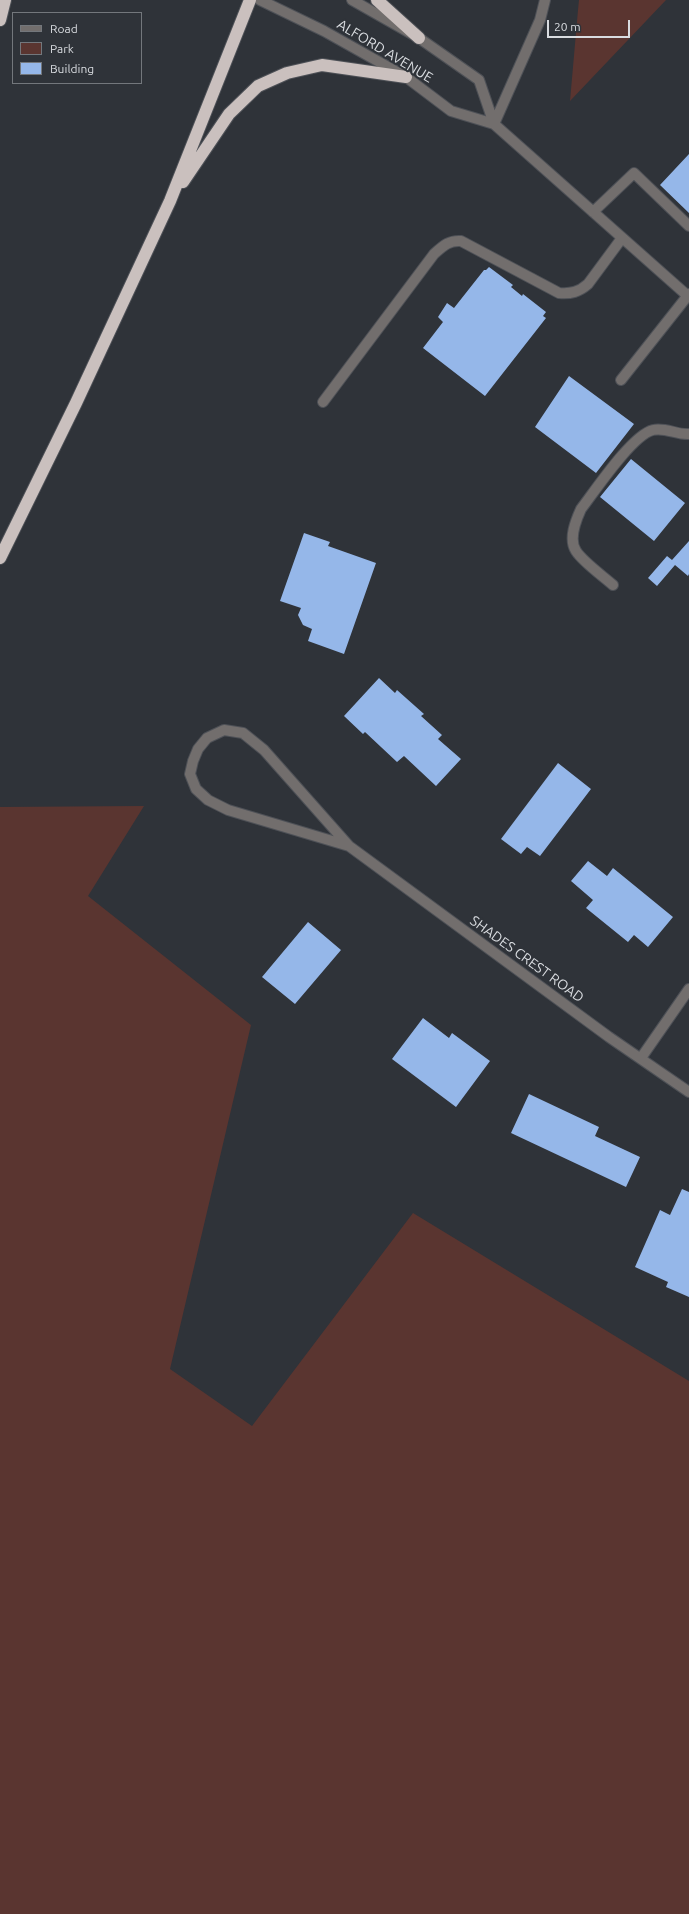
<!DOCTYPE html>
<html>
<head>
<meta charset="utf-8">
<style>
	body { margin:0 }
	#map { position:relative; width:689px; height:1914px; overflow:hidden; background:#2f3339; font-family:Ubuntu,sans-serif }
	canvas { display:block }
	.legend { position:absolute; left:12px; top:12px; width:130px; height:72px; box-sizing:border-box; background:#2f3339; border:1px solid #73777c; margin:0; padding:5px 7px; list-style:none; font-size:12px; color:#d9dce0 }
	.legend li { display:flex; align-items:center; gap:8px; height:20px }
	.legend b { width:20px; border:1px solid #73777c }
	.scale { position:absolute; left:547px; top:20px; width:83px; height:18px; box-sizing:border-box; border:2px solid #d9dce0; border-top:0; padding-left:5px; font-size:12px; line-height:14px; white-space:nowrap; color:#d9dce0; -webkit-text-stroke:3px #2f3339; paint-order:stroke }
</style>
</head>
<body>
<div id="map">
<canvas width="689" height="1914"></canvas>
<ul class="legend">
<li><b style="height:5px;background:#726e6d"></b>Road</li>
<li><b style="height:11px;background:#5a3530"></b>Park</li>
<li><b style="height:11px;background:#95b7e9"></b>Building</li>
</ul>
<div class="scale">20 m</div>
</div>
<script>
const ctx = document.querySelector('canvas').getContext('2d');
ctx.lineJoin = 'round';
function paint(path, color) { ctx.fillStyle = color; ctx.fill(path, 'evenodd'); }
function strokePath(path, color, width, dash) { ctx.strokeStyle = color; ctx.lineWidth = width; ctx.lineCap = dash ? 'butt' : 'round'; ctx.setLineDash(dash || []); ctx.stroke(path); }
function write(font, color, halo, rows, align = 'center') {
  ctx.font = font + ' Ubuntu,sans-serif'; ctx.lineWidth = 4; ctx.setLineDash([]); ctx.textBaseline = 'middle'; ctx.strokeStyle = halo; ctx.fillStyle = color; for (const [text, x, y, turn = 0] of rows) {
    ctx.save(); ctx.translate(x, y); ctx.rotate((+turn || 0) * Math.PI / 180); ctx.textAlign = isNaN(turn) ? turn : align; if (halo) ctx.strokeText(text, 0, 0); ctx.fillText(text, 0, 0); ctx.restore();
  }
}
paint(new Path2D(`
	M579,0H666L570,101L578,10Z
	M144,806L88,896L251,1025L170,1369L252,1426L413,1213L689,1381V1914H0V807Z`), '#5a3530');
paint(new Path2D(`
	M689,154V213L660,185Z
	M489,267L513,285L511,287L522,296L523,294L546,312L543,316L546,318L485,396L423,348L443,322L438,317L447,303L454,308L484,270H486Z
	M569,376L634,424L596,473L535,427Z
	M631,459L685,503L654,541L600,497Z
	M304,533L330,542L328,546L376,563L344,654L308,641L312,629L303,625L298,615L301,608L280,601Z
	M689,541V574L688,576L675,565L657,586L648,578L667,556L672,560Z
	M379,678L395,693L397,690L424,714L421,716L442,735L438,739L461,759L436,786L404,756L397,762L365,732L363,734L344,716Z
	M558,763L591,789L540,856L527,847L521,854L501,839Z
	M588,861L607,876L613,868L673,917L648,947L634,935L628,942L586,908L593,900L571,881Z
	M308,922L341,950L295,1004L262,977Z
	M423,1018L449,1038L452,1033L490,1061L456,1107L392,1059Z
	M529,1094L599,1127L595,1136L640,1157L626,1187L511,1133Z
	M682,1189L689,1192V1297L666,1287L668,1282L635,1267L660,1210L670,1215Z`), '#95b7e9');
const minor = new Path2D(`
	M260,0L324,31L406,77L451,111L494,124L689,297
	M352,0L419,38L479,80L494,124
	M494,124L540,20L545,0
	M593,212L634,173L689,226
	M621,380L689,294
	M323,402L434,254C443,246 449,240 461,241L559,293C571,294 579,292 588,284L622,238
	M613,585C603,576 583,562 576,551C568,539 576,520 581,509C595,491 632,435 653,430C665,427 677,435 689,434
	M349,846L228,810L208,800L196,789L190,774L193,761L198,749L207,738L224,730L243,733L264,750L349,846L609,1037L689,1092
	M641,1058L689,989`);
const highway = new Path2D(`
	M377,0L419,38
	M0,20L5,0
	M183,182L229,114L258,86L287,73L322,65L406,77
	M0,558L76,403L170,201L250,0`);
strokePath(minor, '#4e5157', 12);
strokePath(highway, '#4e5157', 14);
strokePath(minor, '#726e6d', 10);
strokePath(highway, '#cac0be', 12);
write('14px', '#d9dce0', '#2f3339', [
	["ALFORD AVENUE",385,51,31],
	["SHADES CREST ROAD",527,959,36]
]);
</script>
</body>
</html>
